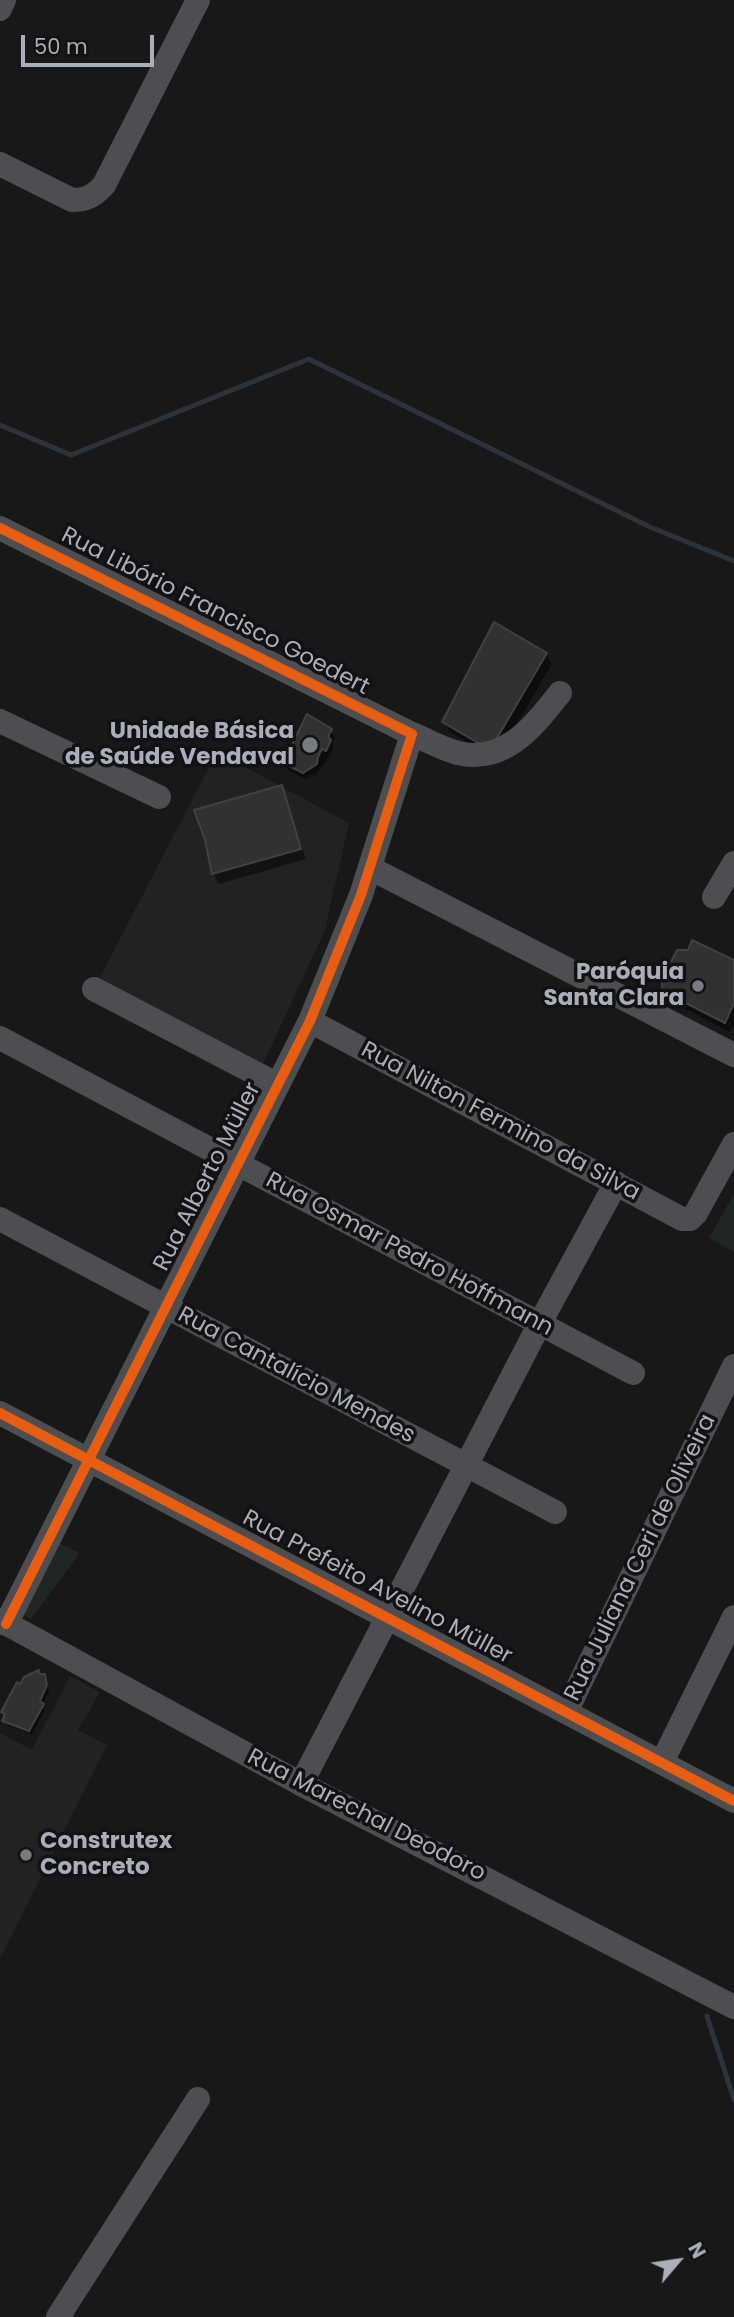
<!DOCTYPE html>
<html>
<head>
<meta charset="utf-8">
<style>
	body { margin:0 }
	#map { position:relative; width:734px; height:2317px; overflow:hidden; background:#181818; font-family:Poppins,sans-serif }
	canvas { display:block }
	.north { position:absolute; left:643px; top:2226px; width:70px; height:70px; -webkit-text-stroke:5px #121214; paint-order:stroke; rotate:61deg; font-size:19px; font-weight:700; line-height:28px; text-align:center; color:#aaaeb9 }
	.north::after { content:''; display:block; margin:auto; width:24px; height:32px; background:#aaaeb9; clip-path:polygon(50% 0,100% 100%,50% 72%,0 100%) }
	.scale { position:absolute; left:21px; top:35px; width:133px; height:32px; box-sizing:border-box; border:4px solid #aaaeb9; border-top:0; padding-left:9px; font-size:21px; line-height:24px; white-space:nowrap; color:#aaaeb9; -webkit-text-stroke:5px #121214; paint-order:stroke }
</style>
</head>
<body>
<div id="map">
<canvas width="734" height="2317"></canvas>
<div class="north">N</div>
<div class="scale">50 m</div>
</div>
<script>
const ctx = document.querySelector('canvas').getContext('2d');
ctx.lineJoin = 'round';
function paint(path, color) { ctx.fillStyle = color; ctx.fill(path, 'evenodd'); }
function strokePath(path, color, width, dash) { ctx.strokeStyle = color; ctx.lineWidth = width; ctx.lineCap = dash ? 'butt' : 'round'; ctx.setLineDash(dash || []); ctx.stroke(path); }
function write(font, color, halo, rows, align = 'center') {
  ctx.font = font + ' Poppins,sans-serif'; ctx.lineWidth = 7; ctx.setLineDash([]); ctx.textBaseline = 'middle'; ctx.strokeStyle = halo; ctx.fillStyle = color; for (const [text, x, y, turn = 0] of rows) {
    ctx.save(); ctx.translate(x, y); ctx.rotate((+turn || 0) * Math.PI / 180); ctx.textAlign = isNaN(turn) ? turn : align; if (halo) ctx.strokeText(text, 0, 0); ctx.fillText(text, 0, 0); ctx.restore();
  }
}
paint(new Path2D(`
	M217,752L349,823L325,930L263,1064L99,979Z
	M70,1676L100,1692L78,1730L107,1745L0,1959V1733L32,1750Z`), '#222224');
paint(new Path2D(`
	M734,1194V1252L709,1238Z
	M59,1543L80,1553L31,1619L24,1615Z`), '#202722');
paint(new Path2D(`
	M546,654L552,664L496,759L450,732L444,722Z
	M330,730L335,738L332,744L334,749L315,776L310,775L307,780L289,771L285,763Z
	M281,787L306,859L219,884L214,874L207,840Z
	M734,961V1024L730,1032L670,1001L664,991Z
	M38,1672L47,1680L49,1691L42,1705L45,1710L32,1734L7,1725L3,1712L20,1687Z`), '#0007');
strokePath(new Path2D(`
	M0,425L71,455L309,359L650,527L734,561
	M707,2016L734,2100`), '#2c333a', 5);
const building = new Path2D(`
	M494,622L547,653L490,750L442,722Z
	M307,714L332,729L328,737L331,740L326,751L322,749L318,757L317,764L303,773L283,763Z
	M282,785L301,849L212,874L205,840L194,810Z
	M692,940L734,960V1003L725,1023L662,991V980L677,950H688Z
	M39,1670V1674H45L47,1685L40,1701L44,1704L29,1731L2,1721L5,1714L1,1712L17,1682L20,1684L24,1677Z`);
paint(building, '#313132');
strokePath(building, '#414144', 2);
strokePath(new Path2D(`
	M0,9L4,0
	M0,164L72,200C86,200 94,196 104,185L198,0
	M0,528L412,734C427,740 442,749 458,753C505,764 534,726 560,693
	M0,721L159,797
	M370,868L734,1055
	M714,897L734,863
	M94,989L278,1085
	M310,1021L682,1219H690L696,1213L734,1144
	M0,1038L633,1373
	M0,1219L555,1512
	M0,1413L734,1801
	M0,1620L301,1784L734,2007
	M6,1624L310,1021L361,895L412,734
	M566,1712L734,1366
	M662,1762L734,1617
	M301,1784L540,1323L616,1183
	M58,2317L198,2099`), '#4d4e51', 24);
strokePath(new Path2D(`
	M0,528L412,734L361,895L310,1021L6,1624
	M0,1413L734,1801`), '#e95d12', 10);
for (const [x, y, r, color] of [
	[310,745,9,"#777a81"],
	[698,986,7,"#777a81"],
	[26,1855,7,"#777a81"]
]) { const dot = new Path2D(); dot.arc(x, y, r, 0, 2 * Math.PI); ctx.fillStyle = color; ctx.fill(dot); strokePath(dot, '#121214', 2.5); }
write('23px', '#aaaeb9', '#121214', [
	["Rua Libório Francisco Goedert",215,612,27],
	["Rua Nilton Fermino da Silva",500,1122,28],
	["Rua Alberto Müller",208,1177,-63],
	["Rua Osmar Pedro Hoffmann",409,1255,28],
	["Rua Cantalício Mendes",296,1376,28],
	["Rua Juliana Ceri de Oliveira",641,1558,-64],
	["Rua Prefeito Avelino Müller",377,1588,28],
	["Rua Marechal Deodoro",366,1816,27]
]);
write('bold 23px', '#aaaeb9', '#121214', [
	["Unidade Básica",294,732],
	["de Saúde Vendaval",294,758],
	["Paróquia",684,973],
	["Santa Clara",684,999],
	["Construtex",40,1842,"left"],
	["Concreto",40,1868,"left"]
], 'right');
</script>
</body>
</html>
